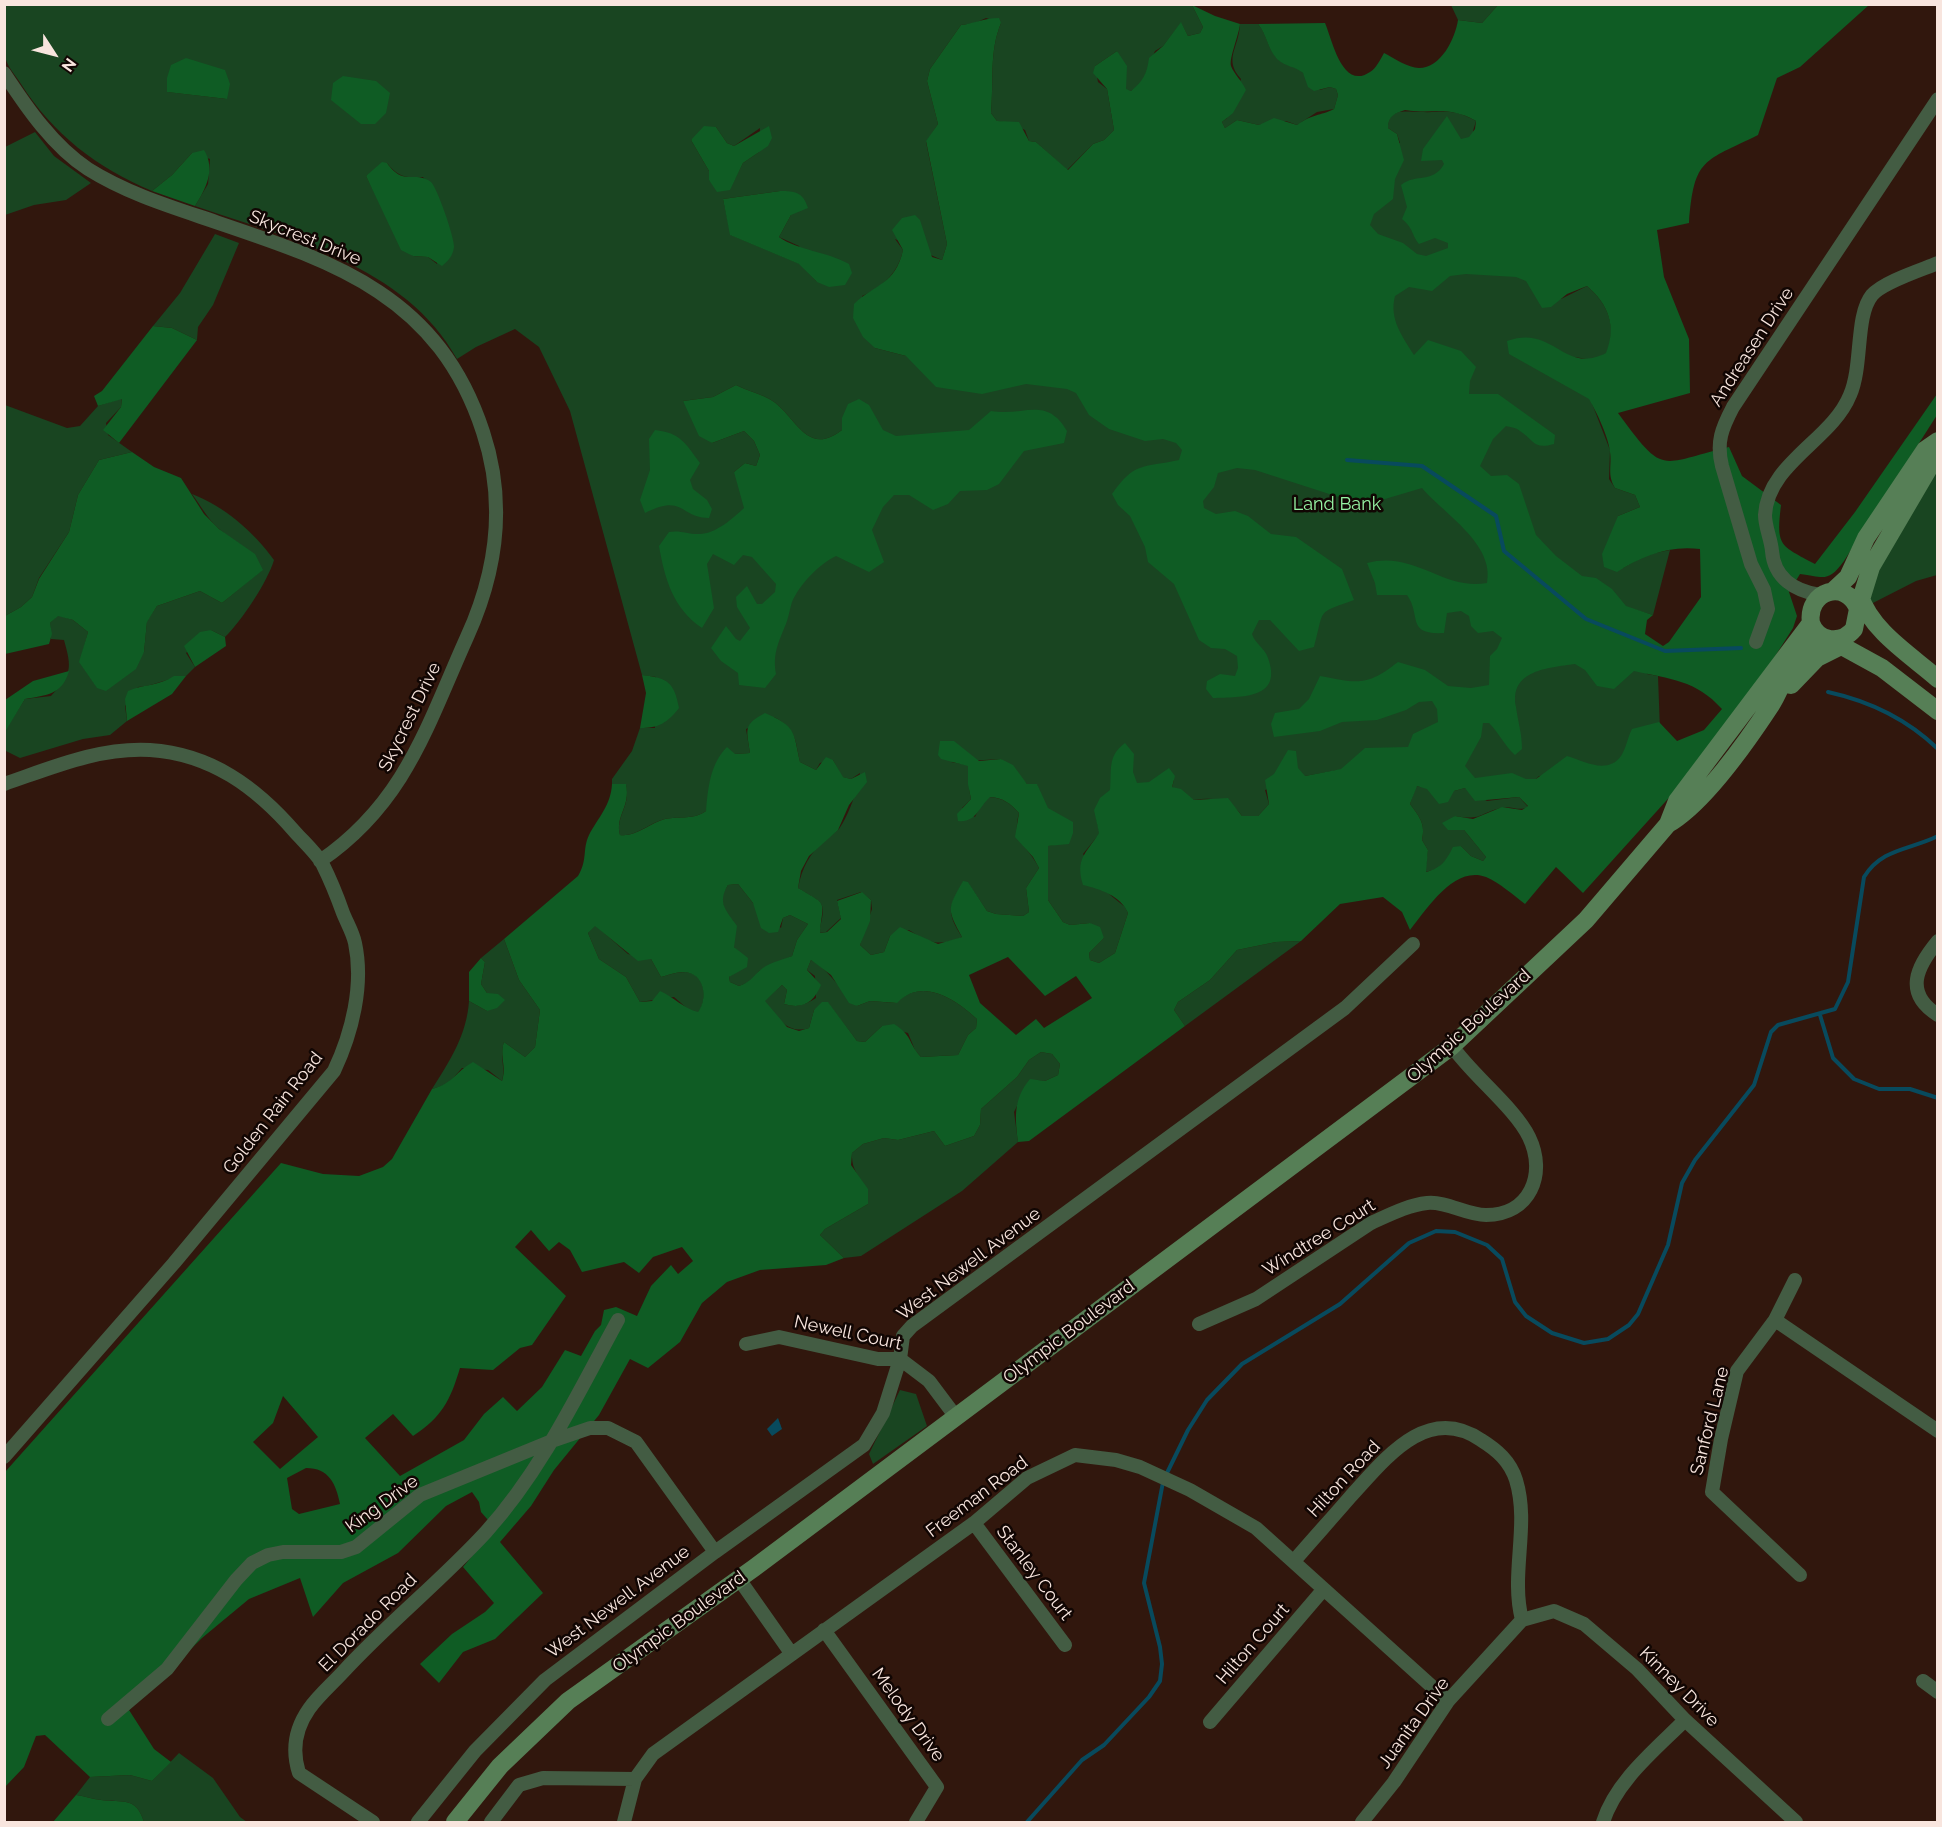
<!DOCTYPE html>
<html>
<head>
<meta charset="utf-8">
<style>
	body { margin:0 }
	#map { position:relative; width:1942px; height:1827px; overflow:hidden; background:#31170d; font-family:Raleway,sans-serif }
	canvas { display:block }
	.frame { position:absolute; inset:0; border:6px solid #f8e5de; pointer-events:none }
	.north { position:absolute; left:24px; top:24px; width:60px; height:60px; -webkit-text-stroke:4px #110603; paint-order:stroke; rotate:126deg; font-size:16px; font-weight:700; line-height:24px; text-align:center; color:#f8e5de }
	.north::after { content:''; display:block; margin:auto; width:21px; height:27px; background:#f8e5de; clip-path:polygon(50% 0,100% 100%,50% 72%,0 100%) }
</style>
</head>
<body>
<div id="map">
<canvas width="1942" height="1827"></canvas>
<div class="frame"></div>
<div class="north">N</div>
</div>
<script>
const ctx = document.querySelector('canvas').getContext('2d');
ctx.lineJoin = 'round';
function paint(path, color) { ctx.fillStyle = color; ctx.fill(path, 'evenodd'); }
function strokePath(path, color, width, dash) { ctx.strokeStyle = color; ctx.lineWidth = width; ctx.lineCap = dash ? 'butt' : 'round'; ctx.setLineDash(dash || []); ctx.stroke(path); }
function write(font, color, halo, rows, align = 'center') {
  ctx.font = font + ' Raleway,sans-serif'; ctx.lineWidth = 5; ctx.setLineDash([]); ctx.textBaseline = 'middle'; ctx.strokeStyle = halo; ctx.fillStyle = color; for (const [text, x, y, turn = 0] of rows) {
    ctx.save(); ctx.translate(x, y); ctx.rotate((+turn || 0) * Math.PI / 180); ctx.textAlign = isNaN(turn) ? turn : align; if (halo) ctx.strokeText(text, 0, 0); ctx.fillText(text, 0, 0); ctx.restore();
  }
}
paint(new Path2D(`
	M5,4L1192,5L1203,27L1200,33L1188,36L1181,23L1163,46L1155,51L1142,83L1131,91L1126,90L1117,51L1095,66L1098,82L1107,89L1114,130L1104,140L1093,144L1067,170L1036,142L1029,141L1025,130L1010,123L997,121L991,113C994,81 989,52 1001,23L986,18L975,23L961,25L930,69L927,81L938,124L926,142L947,244L942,260L895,239L903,250C898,273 883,287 862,296L875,348L906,356L1057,177L1400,143L1397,134L1388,128C1388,107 1406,112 1420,112C1445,113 1452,108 1476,121L1473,131L1561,299L1587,286C1608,304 1617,326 1607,353L1594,360L1574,357L1610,450L1609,479L1615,488L1635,495L1640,507L1618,516L1623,568L1646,555L1670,550L1653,615L1633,609L1647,674L1658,676L1660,730L1600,773L1539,776L1536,779L1460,780L1338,770L1305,776L1265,790L1269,804L1258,816H1242C1231,799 1213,797 1194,800L1172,787L1174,780C1139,785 1083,781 1100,833L1083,854L1104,890L1125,907L1128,913L1115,953L1099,963L1090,960L1089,953L1104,938L1090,923L1070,925L1063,922L1048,900V846L1060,844L1037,785L1027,784L1001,759L951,762L968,765C970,776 968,787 971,799L962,808L975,817L980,806L989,797C1003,798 1010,803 1019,813C1011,843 1027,844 1039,868L1026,888L1029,912L1023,916L996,914L987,911L968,883L963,882C949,907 946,912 962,937C940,947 928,943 909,930L890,936L884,952L871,955L860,945L872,909L871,900L861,892L837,900L841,918L826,932L819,933C826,901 826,905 798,888C802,868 809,854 825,840C829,836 835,833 839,829C849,815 858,789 860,773L851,779L842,777L833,760L820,763L816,770L800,762C795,740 797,729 774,717L746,729L750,753L735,754L706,811C694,820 679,816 665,819C649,823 636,837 620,835C615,816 631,807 626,785L612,784V779L632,751L640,728H655L656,677L642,675L570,411L539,347L515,329L476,347L457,359C406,266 288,238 195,206L208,184L210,159L192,153L172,175L152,191C97,168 53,134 21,84C16,76 6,65 5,56C2,40 5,21 5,4ZM167,78L227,99L168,92ZM716,127L727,143L734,146L760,128L759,152L743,163L729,190L709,180V171L691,140ZM387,163C397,176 406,179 423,177C450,214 444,221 437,264L428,257L413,256L389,221L366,176ZM780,191L791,215L779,237L799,246L817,282L800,264L731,235L723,199ZM736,385C747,391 762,394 771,400C796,415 806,458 842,430L843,418L873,413L795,516L734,472L745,463L756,466L760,455L754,441L744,431L712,443L683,401L713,397Z
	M1451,5H1498L1482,23L1458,20Z
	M1240,24H1258C1267,34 1267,47 1276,57C1283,65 1292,65 1300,70C1307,76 1312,84 1320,90L1330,87L1336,89L1338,95L1334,109L1317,112L1297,125L1286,121L1259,125L1237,120L1225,128L1222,122L1227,118L1241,79C1223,59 1239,48 1240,24Z
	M35,132L54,156L91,183L66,200L34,205L5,215V147Z
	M215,234L239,243L213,305L198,327L197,340L172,328L153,326L180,293Z
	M122,398L121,407L106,423L108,435L132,452L99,460L78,495L69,532L39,578L32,597L21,607L5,616V405L67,428L80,426L98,406Z
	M1937,465V575L1916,581L1869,605L1870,582Z
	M192,494C224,506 254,532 274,560C268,581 241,622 225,637L211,630L186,653L195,667L186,676C169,677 155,686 138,687L125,706L127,721L110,735L83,739L20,758L6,751L4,732L25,699L51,696C72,673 72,669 64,640L51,639L50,623L58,615L73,620L88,632L80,662L97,687L144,652L147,621L157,606L200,591L222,603L262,570C251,546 237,545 218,528C207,518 201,506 192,494Z
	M1416,786L1454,791L1465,788L1487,801L1519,797L1528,807C1518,812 1511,805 1501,808C1479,813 1482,821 1455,816L1448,830H1464L1486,857L1483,861L1471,856L1461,846L1437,869L1425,872L1428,850L1422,840C1426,824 1419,816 1410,804Z
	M738,884L753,903L781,928L783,918L790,915L808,924L797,940L792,956L759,971L752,981L739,986L730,982L729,977L738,970L741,954L734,947L721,896L728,885Z
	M595,925L628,954L651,959L661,977C668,975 677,972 685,972C706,973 708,1000 698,1013L689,1010L674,997L640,1002L626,977L599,959L588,933Z
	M504,939L519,980L540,1010L535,1047L525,1057L504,1042C499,1057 506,1067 502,1081L488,1070L462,1068L448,1084L432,1089C450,1061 467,1034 469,1001L487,1011V993L481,984L485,962L481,958Z
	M1301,941L1185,1026L1174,1010L1178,1002L1210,980L1237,950L1276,942Z
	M811,960C831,971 840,991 857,1006L870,1001L896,1003C922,977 954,998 977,1019L976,1028L968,1035L958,1055L921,1057L915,1050L908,1033L882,1026L865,1042L857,1041L828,1003L814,1010L809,1028C788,1035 776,1017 764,1001L782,985L787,990L784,1004C797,1008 805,1005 816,998L815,976L807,970Z
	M1041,1052L1052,1054L1060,1064L1058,1075L1045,1081L1030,1080L1014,1112L1018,1142L962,1191L861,1256L844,1258L820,1235L825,1229L868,1204C869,1178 851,1179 852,1153L863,1144L884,1138L898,1140L934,1131L945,1146L974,1136L980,1125L981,1109L1017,1077L1029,1060Z
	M900,1390L916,1394L927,1426L873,1464L869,1454Z
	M179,1753L213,1778L240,1817L247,1822H144C136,1796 123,1803 101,1800C92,1799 84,1796 76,1795L90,1777L130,1775L152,1781Z`), '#194521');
paint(new Path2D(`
	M1192,5L1215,16L1240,24C1239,35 1229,58 1231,66C1234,74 1242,81 1246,90L1233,113L1222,122L1225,128L1237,120L1259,125L1274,118L1297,125C1312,114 1320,116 1334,109L1338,95L1336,89L1330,87L1314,91L1308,87L1303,73C1295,66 1285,67 1277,59C1267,48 1267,35 1258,24L1325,23C1332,39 1342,91 1370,72C1376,69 1381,58 1384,53C1394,58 1408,68 1419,68C1441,68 1455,39 1458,20L1482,23L1498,5H1869L1800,67L1777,78L1758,135C1704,162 1694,157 1689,223L1657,230L1664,277L1689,339L1690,393L1618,413C1665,477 1658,464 1729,447L1742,476L1781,505C1776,547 1780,545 1815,564L1855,512L1937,394V415L1844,561C1828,583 1824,577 1800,574L1789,592L1797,616L1793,628L1758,683L1675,791L1583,893L1556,867L1525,904C1513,895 1500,883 1486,877C1454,865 1427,909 1410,930L1402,912L1383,897L1340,904L1301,941L1276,942L1237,950L1210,980L1178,1002L1174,1010L1185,1026L1029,1141L1018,1142C1015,1118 1013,1099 1030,1079L1045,1081L1058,1075L1060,1064L1052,1054L1041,1052L1029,1060L1017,1077L981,1109L980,1125L974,1136L945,1146L934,1131L898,1140L884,1138L863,1144L852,1153L851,1165L868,1189V1204L825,1229L820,1235L844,1258L826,1265L760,1270L727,1282L702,1303L680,1342L648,1368L630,1359L599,1415L554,1470L531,1506L500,1542L543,1593L495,1639L463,1652L439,1683L420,1664L452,1634L485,1612L494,1603L463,1567L495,1528L481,1512L479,1502L472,1492L446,1506L398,1553L343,1583L313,1617L300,1578L249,1599L202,1638L129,1710L154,1749L171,1762L152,1781L130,1775L90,1777L45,1735L36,1736L24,1767L5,1787V1472L281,1163L323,1174L359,1176L383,1167L392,1159L432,1089C454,1083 455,1072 473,1062L502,1081C507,1066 499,1056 504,1042L525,1057L535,1047L540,1010L519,980L504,939L578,876C588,859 582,850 589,835C598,818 611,805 612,784H626C631,807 615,815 620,835C636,837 650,823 665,819C679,816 694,820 706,811C708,788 710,764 727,747L735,754L750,753C747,730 742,725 765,713C797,727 793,731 800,762L816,770L826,757L833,760L843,777L851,779L865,772L867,782L849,805L838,830L809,856L801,871L798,888C829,906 823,900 820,933L827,932L841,919L837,901L862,892L871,900L870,921L860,945L871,955L884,952L890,936L900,927L938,944L962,937C947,909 947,909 963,881L968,882L987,911L996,914L1023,916L1029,912L1026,888L1039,868L1033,857L1015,837L1019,813C1010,803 1003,798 990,797C978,808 976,823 958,821L957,814L971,799L968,784V766L941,759L938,755L940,741H954L979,761L1001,759L1013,765L1027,784H1037L1048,808L1073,822V833L1069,844L1048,846V900L1063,922L1070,925L1090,923L1100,927L1104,938L1089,953L1090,960L1099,963L1115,953L1128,913C1121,896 1100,889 1083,885C1075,858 1086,854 1099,833L1094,810L1100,798L1110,790C1112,770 1107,756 1125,743L1134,754L1133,772L1137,783L1149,782L1169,768L1175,776L1172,787L1181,789L1194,800L1228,798L1242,816H1258L1269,804L1265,780L1274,774L1288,750L1296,751L1298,768L1305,776L1341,769L1365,748L1408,747L1413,734L1438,722L1437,709L1432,701L1419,702L1406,710L1377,720L1342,722L1320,731L1274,737L1271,724L1275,713L1299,709L1309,699L1320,676C1358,683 1366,687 1398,662L1425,670L1448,686L1471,688L1489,685L1490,656L1497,649L1502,638L1493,631L1478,633L1471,626L1469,616L1461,611L1447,613L1444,633C1405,635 1422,616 1407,595H1377L1375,583L1367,563C1414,550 1444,591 1487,583C1495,544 1444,514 1422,488L1385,499L1357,503L1255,470L1237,468L1218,473L1214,487L1203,501L1204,508L1216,514L1235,511L1248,516L1271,534L1296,537L1342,569L1354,600C1315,614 1325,608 1314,647L1299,651L1270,620H1259L1252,634C1255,644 1265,648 1268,658C1283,699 1242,697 1213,698L1206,689L1207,681L1220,674L1235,676L1238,668L1237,656L1225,649L1211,648L1199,640L1174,584L1148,562L1145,547L1130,516L1118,505L1112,494C1135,461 1143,468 1179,460L1182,450L1176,443L1163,439L1145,441L1109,429L1089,415L1076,393L1067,389L1026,384L982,394L936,387L906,356L875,348L863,337L853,318L854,304C876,283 895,285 903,250L892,230L902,218L915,215L920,220L932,257L942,260L947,244L926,141L938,124L927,81L930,69L961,25C975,23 985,18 999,18L1001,23C989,52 994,81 991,113L997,121L1019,122L1029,141L1036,142L1068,170L1093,144L1104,140L1114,130L1107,89L1093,73L1095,66L1117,51L1127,66L1126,89L1131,91C1143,81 1147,74 1149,58L1163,46L1181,22L1188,36L1200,33L1203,27ZM1405,110C1434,115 1447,105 1476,121L1475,129L1469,137L1461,139L1447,116L1423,149L1421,161L1442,160L1444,164C1433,184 1416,173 1401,185L1407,207L1402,219C1414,229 1411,234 1419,244L1435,238L1448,243V248L1426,256L1417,254L1403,243L1378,234L1370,225L1374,214L1393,199L1395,179L1404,160L1397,134L1388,128C1388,116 1395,113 1405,110ZM1466,274L1516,277L1526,281L1542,308L1551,307L1567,294L1587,286C1608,304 1617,326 1606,353C1563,375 1554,324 1507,341L1509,354L1589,399C1596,411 1609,438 1610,452C1612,466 1607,475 1615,488L1635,495L1640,507L1618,516L1602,554L1604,567L1617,572C1642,556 1669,545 1700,549L1701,597L1669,642L1663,646L1645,634L1647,620L1653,615L1626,606L1612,589L1596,578L1582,576L1556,556L1536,535L1519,484L1507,475L1491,476L1480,466L1493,439L1506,426C1510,427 1517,428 1520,431C1534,440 1533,450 1554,444L1555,435L1498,394H1469L1470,381L1476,367L1461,351L1428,340L1414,355C1402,336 1389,319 1395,296L1409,287L1432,291L1450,276ZM1575,664L1585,670L1597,686L1614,689L1634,671C1670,679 1696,680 1722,709L1704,730L1677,741L1659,722L1632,729C1628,736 1626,749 1621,756C1607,775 1584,761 1567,756L1536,779H1526L1512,773L1475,778L1465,766L1481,737L1483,723H1489C1499,733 1504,745 1515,755L1522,749C1522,733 1518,722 1516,707C1509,670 1548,668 1575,664ZM1417,786L1427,789L1439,804L1448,802L1454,791L1465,788L1475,801L1519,797L1528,806L1522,810L1502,807L1473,819L1455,816L1442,823L1448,830H1464L1486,857L1483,861L1471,856L1461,846L1453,847C1446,861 1441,868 1426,872L1428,850L1422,840C1426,824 1419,816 1410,804ZM738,884L753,903L761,928L769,933L778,932L783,918L790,915L808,924L797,940L792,956C781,960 768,963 759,971C752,978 750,982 739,986L730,982L729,977L747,967L748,958L734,947L737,926C726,910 717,903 728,885ZM595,926L638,961L651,959L661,977C668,975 677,972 684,972C705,973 708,999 698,1012C684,1009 674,997 660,991L652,1001L640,1002L626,977L599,959L588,933ZM1008,957L1045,996L1076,976L1092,998L1044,1028L1036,1019L1016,1035L980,1003L969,975ZM811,960L831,975L849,1003L857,1006L870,1001L897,1003C922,977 954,998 977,1019L976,1028L968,1035L958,1055L921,1057C907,1042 914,1037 894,1024L882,1026L865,1042L857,1041L828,1002H822L814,1010L809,1028L799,1031L787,1027L765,1001L782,985L787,990L784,1004C803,1010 814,1002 821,985L807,970ZM531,1230L549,1251L559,1242L570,1250L582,1272L624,1262L639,1273L653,1257L682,1247L693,1261L678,1274L671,1265L651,1286L637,1316L616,1307L604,1310L601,1325L595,1331L581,1356L565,1350L542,1387L517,1411L503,1397L484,1414L464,1440L400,1476L365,1438L393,1414L413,1436C442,1417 450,1401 460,1368L493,1370L520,1348L532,1345L566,1296L515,1247ZM283,1396L318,1437L280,1469L253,1442L273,1423ZM306,1468C329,1468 336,1484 340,1504L299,1514L292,1509L287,1478Z
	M186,58L225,70L230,84L227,99L167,92V78L171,65Z
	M343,76L376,81L390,93L386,113L375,124H361L331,100L333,83Z
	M704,126L716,127L727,143L734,146L769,126L772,138L768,146L743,163L730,190L717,192L709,180V171L691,140Z
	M204,150C216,169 206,189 195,206L152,191L172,175L192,153Z
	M382,162L387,163C404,187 414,170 431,182C437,187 455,239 454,247C453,256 448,261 442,266L428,257L413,256L401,250L366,176Z
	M780,191C795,191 803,192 808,208L791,215L779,237C799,251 826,251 849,264L852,273L845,285L829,287L817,282L799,264L730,235L723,199Z
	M153,326L172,328L197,340L119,443L103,430L121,407L122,399L98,406L94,396L102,391Z
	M736,385C747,391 762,394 771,400C796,415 806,458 842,430V418L848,404L859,399L869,405L883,430L896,436L969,430L991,411C1024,417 1046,395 1067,431L1064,443L1024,451L999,484L987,490L960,491L948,504L933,510L909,495H894L883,507L872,530L884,562L869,572L836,556C818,565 800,584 792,602C790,608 789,615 787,621C780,640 772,652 776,674L765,688L739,685L738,673L721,661L711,648L726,626L736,639L740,641L750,628L737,607L736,597L747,586L757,604H762L775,592L776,584L752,557L743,555L734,565L713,554L707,564L714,608L702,628C673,608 665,580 659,546L669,532C680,530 687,534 698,534C715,535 733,518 744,508L734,472L745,463L756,466L760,455L754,441L744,431L712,443L699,436L683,401L713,397Z
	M655,430C681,433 685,443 700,463L690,480L693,489L707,500L712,509L709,518C680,518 684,493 645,513L640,500L650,470L649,439Z
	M132,452L154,467L181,478L204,514L219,529L255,554L263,570L222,603L200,591L157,606L147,622L144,652L136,669L106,691L97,688L79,662L88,632L73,620L58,616L50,623L52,634L49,644L5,654V616L21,607L32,597L39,579L69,532L78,495L99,460Z
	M211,630L225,637L226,646L195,667L184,646L200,632Z
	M69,671C62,695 47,695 25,699L5,732V700L33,681Z
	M642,675C668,678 674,682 679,708C667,723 659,728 640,728L646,693Z
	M174,676H186L172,694L127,721L125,699L128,691C144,684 159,686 174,676Z
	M481,958L485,962L481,984L487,993L498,994L505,1000L497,1008L487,1011L469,1001V972Z
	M76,1795C84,1796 92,1799 101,1800C123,1803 136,1796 144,1822H53Z`), '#0f5c24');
paint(new Path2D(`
	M778,1418L782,1429L772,1436L767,1429Z`), '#084a5d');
strokePath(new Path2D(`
	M1347,460L1422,466L1496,516L1504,551L1586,619L1665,651L1741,648
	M1828,692C1869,701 1907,719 1938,749
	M1820,1015L1833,1058L1854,1079L1879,1089H1910L1938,1098
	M1166,1475L1188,1430L1207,1400L1242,1364L1340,1304L1409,1243L1436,1231L1455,1232L1487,1245L1502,1259L1515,1302L1526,1316L1552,1333L1584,1343L1608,1339L1629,1325L1638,1314L1668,1245L1682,1183L1695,1160L1754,1085L1771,1032L1778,1025L1835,1009L1848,982L1864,877C1882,848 1910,850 1938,836
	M1027,1822L1082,1760L1104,1745L1149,1697L1160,1681L1162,1664L1160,1647L1144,1583L1163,1482`), '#084a5d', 4);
strokePath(new Path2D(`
	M4,73C27,108 53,146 88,169C123,191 162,204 201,217C328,260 437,291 483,432C506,501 497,571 467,637C427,726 405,803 320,861
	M1820,595C1795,591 1774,578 1772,551C1771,539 1765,527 1765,515C1768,463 1832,440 1850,395C1863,365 1855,316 1872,295C1883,282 1921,270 1938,263
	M1756,642L1768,609L1764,590L1751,564L1722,466C1716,442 1722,428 1733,407L1938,99
	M4,784C51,768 99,747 150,750C211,754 256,787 295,832C304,842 315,852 322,863C330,879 337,896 343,913C347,923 353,933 355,943C364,985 352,1033 334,1071L174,1263L4,1457
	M1938,941C1917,966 1903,993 1938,1015
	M1795,1280L1775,1320L1737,1371L1721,1439L1712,1492L1800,1575
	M1775,1320L1938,1431
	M1199,1324L1256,1299L1371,1223C1389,1215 1408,1205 1427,1203C1447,1201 1466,1215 1486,1215C1530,1215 1547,1174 1529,1137C1515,1108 1472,1075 1452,1046
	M746,1344L779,1337L878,1359H900L929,1381L956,1417
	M974,1523L1065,1645
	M1294,1561C1313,1539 1332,1518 1351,1496C1385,1459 1427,1403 1481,1440C1497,1450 1510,1461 1516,1480C1530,1526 1510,1573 1522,1620
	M739,1579L791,1653
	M824,1630L937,1787L916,1822
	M1923,1681L1938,1692
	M108,1719L167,1669L236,1580L252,1563L268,1555L283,1552H341L356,1547L420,1495L552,1441L590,1428H608L636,1442L715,1552
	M1210,1722L1323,1590
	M373,1822L299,1773C292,1751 295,1729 309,1709C318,1696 332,1684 343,1672C388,1623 441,1581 486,1532C542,1470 578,1393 618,1320
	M418,1822L475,1751L545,1680L715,1552L864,1445L883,1413L900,1359L903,1336L912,1326L1345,1008L1413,944
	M491,1822L519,1785L543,1778L635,1779
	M624,1822L635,1779L653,1754L974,1523L1027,1478L1075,1455L1116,1460L1140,1467L1190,1490L1256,1528L1448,1701
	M1362,1822L1394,1782L1448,1701L1522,1620L1554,1611L1584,1624L1637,1669L1685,1720L1796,1822
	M1603,1822C1616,1781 1655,1750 1685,1720`), '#435c43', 14);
strokePath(new Path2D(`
	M1834,590L1848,577L1866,538L1925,450L1938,441
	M1860,596C1871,631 1912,656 1938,679
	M1858,609L1871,567L1936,456L1938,442
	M1831,640L1882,668L1938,711
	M1791,685L1817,658L1841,646
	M1668,824C1703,804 1748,740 1771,705C1781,690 1785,670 1799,657C1806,649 1817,644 1826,638
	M455,1822L500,1766L568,1701L754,1568L1452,1046L1586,920L1668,824L1677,801L1811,623C1806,591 1846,578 1858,609L1854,629C1841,645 1818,642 1811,623`), '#567f56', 18);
write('18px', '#f8e5de', '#110603', [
	["Skycrest Drive",305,238,22],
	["Andreasen Drive",1752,347,-57],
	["Skycrest Drive",410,717,-64],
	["Olympic Boulevard",1469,1026,-42],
	["Golden Rain Road",273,1113,-52],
	["Windtree Court",1319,1238,-32],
	["West Newell Avenue",969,1264,-37],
	["Olympic Boulevard",1069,1332,-37],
	["Newell Court",848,1333,12],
	["Sanford Lane",1710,1421,-76],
	["Hilton Road",1344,1479,-47],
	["Freeman Road",977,1497,-37],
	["King Drive",382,1504,-36],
	["Stanley Court",1034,1573,53],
	["West Newell Avenue",618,1602,-37],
	["Olympic Boulevard",679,1622,-36],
	["El Dorado Road",368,1623,-45],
	["Hilton Court",1253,1644,-49],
	["Kinney Drive",1679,1687,45],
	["Melody Drive",908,1715,54],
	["Juanita Drive",1414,1723,-54]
]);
write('18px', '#96f4a3', '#110603', [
	["Land Bank",1337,505]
]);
</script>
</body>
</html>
